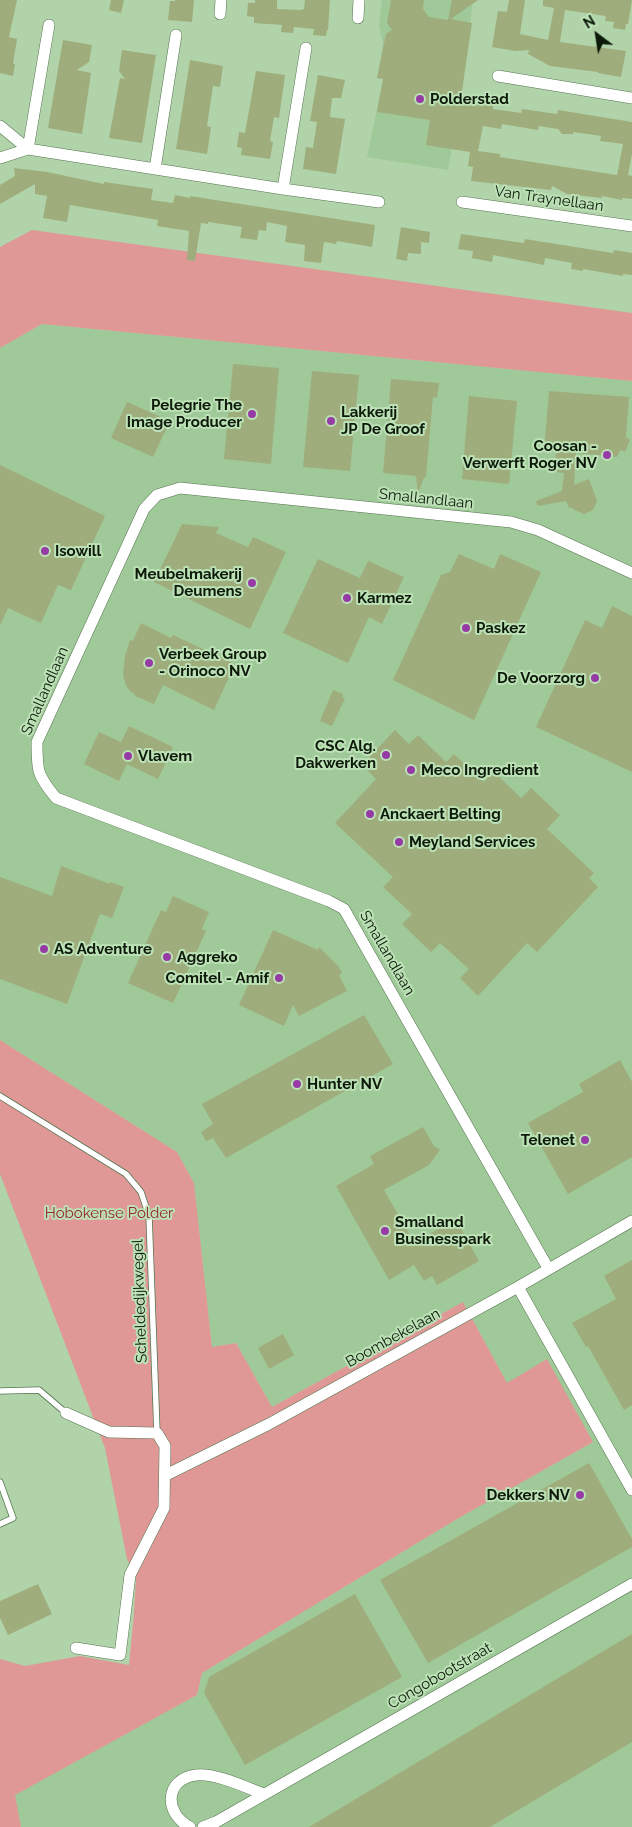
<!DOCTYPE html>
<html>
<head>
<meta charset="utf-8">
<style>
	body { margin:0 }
	#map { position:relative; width:632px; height:1827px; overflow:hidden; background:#b0d3a9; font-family:Raleway,sans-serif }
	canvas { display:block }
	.north { position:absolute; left:572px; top:10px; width:50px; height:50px; -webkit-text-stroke:4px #bce1b6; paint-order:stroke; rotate:329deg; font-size:14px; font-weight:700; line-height:20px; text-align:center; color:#0d1a0a }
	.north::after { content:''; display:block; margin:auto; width:18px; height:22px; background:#0d1a0a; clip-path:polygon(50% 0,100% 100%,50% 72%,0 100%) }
</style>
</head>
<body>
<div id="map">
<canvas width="632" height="1827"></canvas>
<div class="north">N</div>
</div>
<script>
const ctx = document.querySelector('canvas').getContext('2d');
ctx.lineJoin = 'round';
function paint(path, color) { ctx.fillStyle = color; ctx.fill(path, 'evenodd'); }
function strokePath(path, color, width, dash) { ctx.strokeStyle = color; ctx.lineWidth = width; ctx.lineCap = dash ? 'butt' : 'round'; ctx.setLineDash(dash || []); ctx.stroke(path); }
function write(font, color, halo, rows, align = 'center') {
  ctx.font = font + ' Raleway,sans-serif'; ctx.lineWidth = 4; ctx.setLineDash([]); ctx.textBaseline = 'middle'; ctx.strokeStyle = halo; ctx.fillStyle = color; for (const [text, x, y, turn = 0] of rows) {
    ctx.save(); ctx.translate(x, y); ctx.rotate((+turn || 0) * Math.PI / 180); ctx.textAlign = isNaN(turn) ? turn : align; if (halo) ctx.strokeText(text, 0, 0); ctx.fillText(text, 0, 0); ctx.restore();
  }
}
paint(new Path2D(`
	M382,0H473L463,85L448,170L367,157L383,79L377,78L383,44L379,26Z
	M42,324L632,381V1827H21L14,1795L197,1695L202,1673L457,1519L593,1442L507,1383L463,1302L272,1407L236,1343L212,1347L194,1183L177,1152L0,1040V348Z`), '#a0c999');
paint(new Path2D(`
	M32,230L632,313V381L42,324L0,348V247Z
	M0,1040L177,1152L194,1183L212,1347L236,1343L272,1407L463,1302L507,1383L547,1359L593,1442L457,1519L202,1673L197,1695L15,1795L21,1827H0V1659L25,1666L80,1656L129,1665L134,1613L136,1577L127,1559L105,1448L0,1174Z`), '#df9896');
paint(new Path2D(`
	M0,0H17L9,37L17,39L13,64H15L13,76L0,73Z
	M111,0H124L121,13L109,10Z
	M175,0H194L192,22L168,20L170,1H175Z
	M255,0H277V9L300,10L304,9L305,0H330L328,30H327L326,36L313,35L314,29L294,27L293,33L281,32L282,25L254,23V17L247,16L248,3H255Z
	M391,0H424L423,9L429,17L448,20L452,0H478L451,19L472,23L461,97L493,104V109L521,113L522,109L557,114L558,110L632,122V154L628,175L632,176V199L622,198V200L602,196V198L567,194L552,186L551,190L471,181L473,167L468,166L470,152L426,145L430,120L377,112L383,79L377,78L386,34L392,30L387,23ZM502,124L538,130L539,126L558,129L562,134H573V132L601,136L600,141L623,144L617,175L500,157V154L478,151L483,126L501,129Z
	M509,0H525L520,34L548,40L554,8L543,6V0H632L628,24H626L625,30L613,28L614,22L605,21L606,16L565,10L560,42L626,51L621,77L598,73V72L550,66L528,54L529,50L515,51L492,47L498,11L507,12Z
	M63,40L92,45L89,62L77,70L91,73L82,134L48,128Z
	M122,50L156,55L142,143L109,138L120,78L125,79L119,71Z
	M190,60L223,66L220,87L213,86L207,126L211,127L207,154L176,149Z
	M256,71L285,75L279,118L274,117L270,141L273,142L270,159L241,155L242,148L237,147L239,132L245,133Z
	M318,75L345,80L341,98H332L330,117L345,119L336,174L303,169L306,147L313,148L317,122L310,121Z
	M14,168L47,172L104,184V182L153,189L151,200L173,203L175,195L190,198V196L375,225L372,247L337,241L336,244L324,242L321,263L304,261L305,245L285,242L287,226L267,222L266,231L259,230L257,240L240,238L242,227L208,222V224L201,223L195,261L187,260L189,231L157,226L158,220L70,205L67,222L43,218L47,196L35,194V184L0,204V185L15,176Z
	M401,227L430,232L429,243L421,242V254L408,253L407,261L396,259Z
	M461,234L524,243L525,239L613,253L614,250L632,253V275L623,274V276L583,269V271L571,269L572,263L545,258L544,265L493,255L492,262L472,258L473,251L458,249Z
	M233,364L279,368L271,464L224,459Z
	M312,371L359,375L350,471L303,467Z
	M391,379L439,383L437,398L433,397L426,477H424L418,494L416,476L383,473Z
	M549,391L629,397L626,437L630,440L625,452L620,450L617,457L576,453L574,485L589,479L597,501L593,510L584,514L573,509L571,507L569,508L566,501L538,506L536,501L562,491L564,473L554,472L556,452L544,451Z
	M469,396L517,401L509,484L462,479Z
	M127,402L170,421L153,457L111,438Z
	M0,465L105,516L71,590L58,585L41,623L8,608L0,626Z
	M182,524L219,527L216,533L248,547L253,537L286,552L250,629L154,582Z
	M459,554L494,569L500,554L541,572L474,720L393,680L441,575L450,572Z
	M318,559L360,578L368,561L404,577L382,624L369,617L348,663L283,633Z
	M612,606L632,616V772L536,727L585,620L602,628Z
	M141,623L171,638L173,635L235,664L214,710L163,685L154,704L137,697L130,691L126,686L123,674L125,656L130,640L133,641Z
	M333,690L343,694L342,697L345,698L332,726L320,721Z
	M129,726L173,747L158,779L127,764L119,781L84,764L99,732L121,742Z
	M395,730L409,744L418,735L446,762L454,754L484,782L493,771L521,798L531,788L560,815L547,829L594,873L589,878L598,887L537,952L527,943L478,996L460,978L469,969L440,943L431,952L402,924L412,914L383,887L393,877L335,823L376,779L362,765Z
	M61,866L110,884V882L124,887L112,918L100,914L67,1004L0,979V877L52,896Z
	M173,896L209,912L202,929L206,931L173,1003L128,983L161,910L166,912Z
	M273,930L318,950L319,947L339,967L342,973L339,975L347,991L299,1016L293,1005L284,1026L239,1005Z
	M364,1015L393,1064L226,1158L213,1138L206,1141L201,1132L213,1124L202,1104Z
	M620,1060L632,1082V1157L568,1194L528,1123L583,1092L579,1084Z
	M423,1127L434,1146L440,1150L429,1165L384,1190L414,1242L456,1220L479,1261L437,1285L432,1276L424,1281L414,1265L389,1280L336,1186L374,1164L370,1156Z
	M632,1260V1405L624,1410L588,1346L586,1347L572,1323L616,1299L604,1276Z
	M283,1334L294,1355L269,1369L258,1348Z
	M589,1463L632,1539V1547L428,1663L380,1580Z
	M38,1584L52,1614L8,1635L0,1618V1601Z
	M355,1594L402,1677L245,1765L204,1693L209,1677Z
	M632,1634V1742L490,1827H309Z`), '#9fad7c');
const lane = new Path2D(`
	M0,1096L126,1174L141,1192L149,1216L157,1433
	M0,1391L39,1390L66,1413
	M0,1482L13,1518L0,1524`);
const street = new Path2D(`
	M220,14L221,0
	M358,18L359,0
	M498,76L632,98
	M0,126L28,149L283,189L379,202
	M0,158L28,149L49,25
	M155,169L176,35
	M283,189L306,48
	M462,202L632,226
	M548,1268L344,909L329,901L56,798C37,775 37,771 37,742L144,509L157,495L180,488L511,522L538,530L632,573
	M518,1287L632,1490
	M66,1413L109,1432L157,1433L165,1446L164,1508L130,1575L120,1655L76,1648
	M166,1475L269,1424L518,1287L632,1221
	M190,1827C164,1814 164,1779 196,1775C216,1773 245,1787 264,1794
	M203,1827L216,1822L632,1584`);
strokePath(lane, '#54744e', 7);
strokePath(street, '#54744e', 12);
strokePath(lane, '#fff', 5.5);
strokePath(street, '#fff', 11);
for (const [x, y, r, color] of [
	[420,99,5,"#963ba6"],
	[252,414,5,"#963ba6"],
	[331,421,5,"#963ba6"],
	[607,455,5,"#963ba6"],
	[45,551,5,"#963ba6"],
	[252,583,5,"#963ba6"],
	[347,598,5,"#963ba6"],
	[466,628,5,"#963ba6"],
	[149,663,5,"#963ba6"],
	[595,678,5,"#963ba6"],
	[386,755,5,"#963ba6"],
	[128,756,5,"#963ba6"],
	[411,770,5,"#963ba6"],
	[370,814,5,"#963ba6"],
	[399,842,5,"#963ba6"],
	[44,949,5,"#963ba6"],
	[167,957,5,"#963ba6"],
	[279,978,5,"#963ba6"],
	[297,1084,5,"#963ba6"],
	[585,1140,5,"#963ba6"],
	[385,1231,5,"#963ba6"],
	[580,1495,5,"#963ba6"]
]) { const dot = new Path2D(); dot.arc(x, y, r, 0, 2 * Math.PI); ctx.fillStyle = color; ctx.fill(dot); strokePath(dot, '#bce1b6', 2); }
write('bold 15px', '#0d1a0a', '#bce1b6', [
	["Polderstad",430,99],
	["Pelegrie The",242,405,"right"],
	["Image Producer",242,422,"right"],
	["Lakkerij",341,412],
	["JP De Groof",341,429],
	["Coosan -",597,446,"right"],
	["Verwerft Roger NV",597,463,"right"],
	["Isowill",55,551],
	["Meubelmakerij",242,574,"right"],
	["Deumens",242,591,"right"],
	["Karmez",357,598],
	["Paskez",476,628],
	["Verbeek Group",159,654],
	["- Orinoco NV",159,671],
	["De Voorzorg",585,678,"right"],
	["CSC Alg.",376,746,"right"],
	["Dakwerken",376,763,"right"],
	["Vlavem",138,756],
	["Meco Ingredient",421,770],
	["Anckaert Belting",380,814],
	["Meyland Services",409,842],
	["AS Adventure",54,949],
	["Aggreko",177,957],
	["Comitel - Amif",269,978,"right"],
	["Hunter NV",307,1084],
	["Telenet",575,1140,"right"],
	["Smalland",395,1222],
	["Businesspark",395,1239],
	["Dekkers NV",570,1495,"right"]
], 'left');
write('15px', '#0d1a0a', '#bce1b6', [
	["Van Traynellaan",549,199,8],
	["Smallandlaan",426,499,6],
	["Smallandlaan",45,691,-66],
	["Smallandlaan",387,953,60],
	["Scheldedijkwegel",140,1301,-92],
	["Boombekelaan",393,1338,-29],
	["Congobootstraat",440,1676,-30]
]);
write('15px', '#952730', '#bce1b6', [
	["Hobokense Polder",109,1213]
]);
</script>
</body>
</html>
